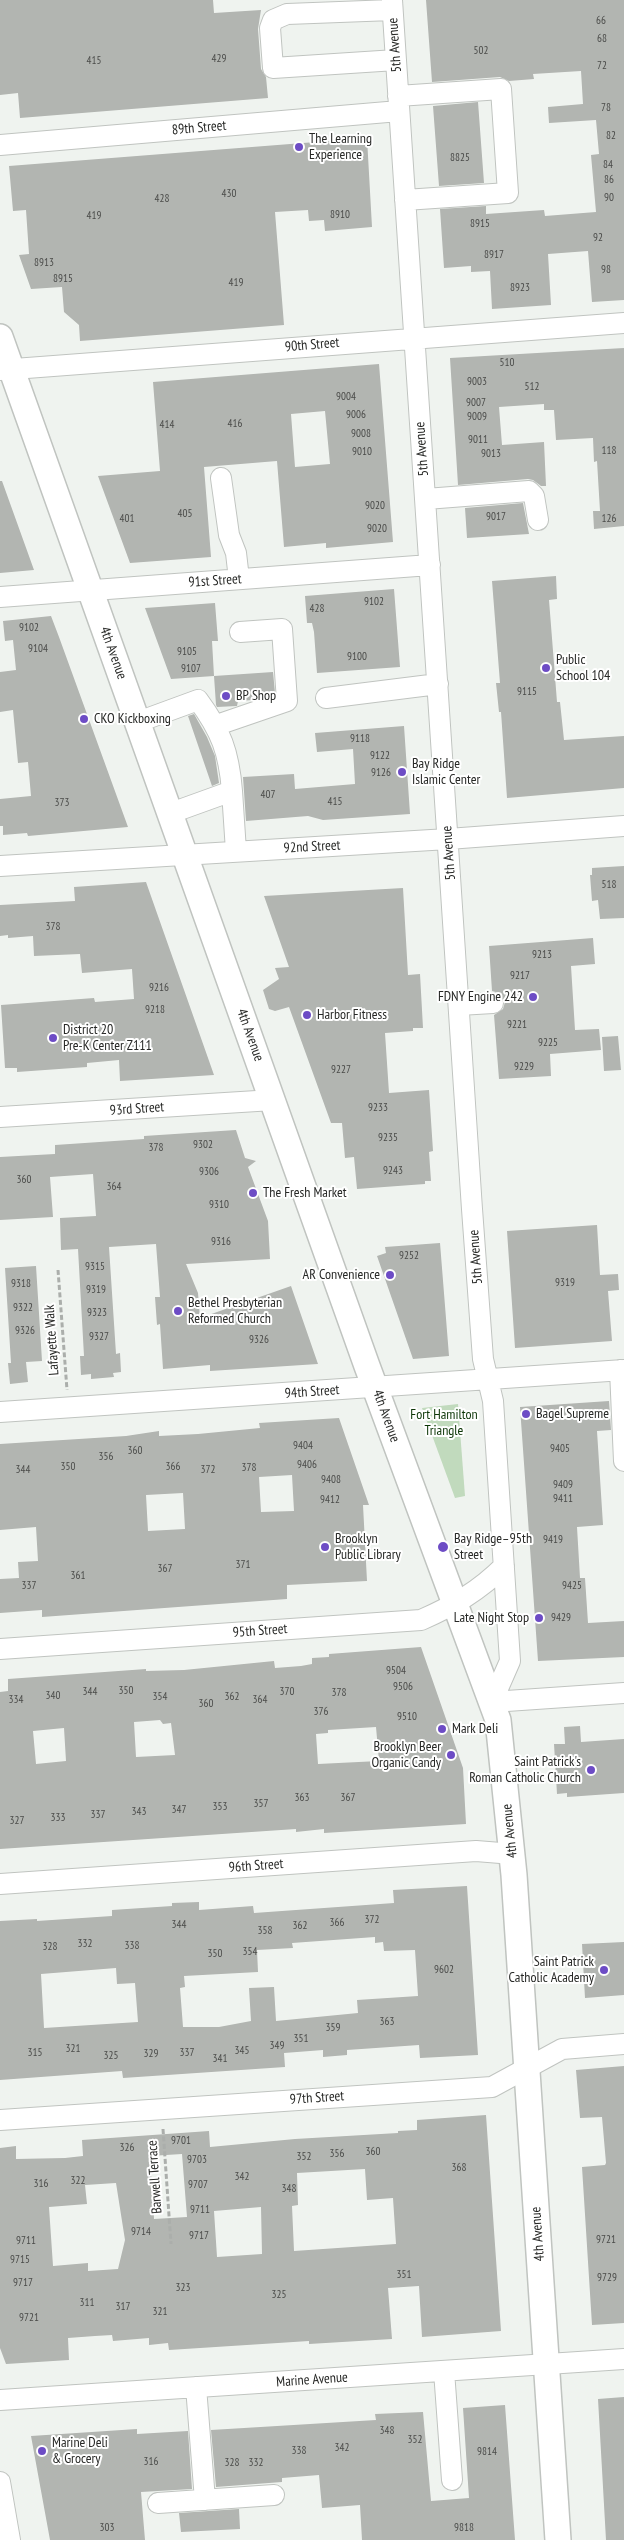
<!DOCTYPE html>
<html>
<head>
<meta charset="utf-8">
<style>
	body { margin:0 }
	canvas { display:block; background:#eff3ef }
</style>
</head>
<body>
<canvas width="624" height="2540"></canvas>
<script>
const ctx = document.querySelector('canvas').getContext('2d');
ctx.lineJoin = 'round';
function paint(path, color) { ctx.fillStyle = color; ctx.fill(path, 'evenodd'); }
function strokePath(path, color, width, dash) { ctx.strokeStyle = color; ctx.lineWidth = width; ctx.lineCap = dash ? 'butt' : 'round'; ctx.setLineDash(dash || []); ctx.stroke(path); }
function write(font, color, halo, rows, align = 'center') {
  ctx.font = font + ' "PT Sans Narrow",sans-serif'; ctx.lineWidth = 4; ctx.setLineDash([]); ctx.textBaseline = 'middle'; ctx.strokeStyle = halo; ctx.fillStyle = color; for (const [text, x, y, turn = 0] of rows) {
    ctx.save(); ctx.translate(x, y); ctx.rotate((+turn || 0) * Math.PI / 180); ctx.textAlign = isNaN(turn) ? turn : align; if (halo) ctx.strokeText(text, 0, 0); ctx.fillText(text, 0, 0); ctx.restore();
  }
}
paint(new Path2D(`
	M458,1404L465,1496L455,1498L422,1408Z`), '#c1dabd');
paint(new Path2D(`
	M0,0H213L214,13L261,10L258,29L261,69L266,77L268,98L20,118L18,93L0,95Z
	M426,0H624V300L592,302L588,251L548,254L551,305L492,309L490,271L471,272V266L444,268L440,209L486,206V214L544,210L545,216L596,212L591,155L599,154L596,120L549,123L548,107L583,104L581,71L533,74L534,79L509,81L500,77L432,82Z
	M478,102L484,183L439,186L433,106Z
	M367,138L372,227L325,231L324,220L309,221L308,210L275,212L284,325L80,341L79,325L64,312L62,287L31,289L19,255L29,254L26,210L13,211L9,166Z
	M624,348V526L594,529L593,511H600L597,461L594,462L593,438L556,440L554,410H544V404L499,407L502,445L544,442L546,486H541L533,480L528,479L458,485L450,358Z
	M379,364L393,542L326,548V543L284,547L277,461L204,467L211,557L130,563L98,476L160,471L153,382ZM325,411L330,464L295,467L291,414Z
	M0,481H2L34,570L0,573Z
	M523,503L529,534L467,538L465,508Z
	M556,576L557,599L549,600L557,702H560L564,740L624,736V788L507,798L501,712H499L496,683H500L492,581Z
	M394,589L400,667L317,673L314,632L312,623H307L305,596Z
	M215,603L218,641H212L214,676L171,679L145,608Z
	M51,616L59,637L128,827L28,836L27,833L3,835V826H0V799L31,796L28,762L18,763L13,710L0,712V672L16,670L13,640L5,641L3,621Z
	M273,672L275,693L253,700L238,701L237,706L217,707L216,705L214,676Z
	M194,714L207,737L215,756L219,783L212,786L188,716Z
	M404,726L410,814L323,820L308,816L246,821L243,777L294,774L295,789L355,784L353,749L317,752L315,733Z
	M624,866V918L600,919L598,900L592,901L590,875H592V868Z
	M146,882L214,1075L120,1081L119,1060L87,1063V1067L17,1072V1068H5L1,1005L94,998L95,1002L134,999L132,969L82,973L80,954L34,956L33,936L8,938V935L0,936V905L75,901L74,887Z
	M403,888L408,975L420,974L423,1028H413V1031L385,1033L389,1093L429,1090L433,1151L429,1152L431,1181H425V1184L357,1189L354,1157L345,1158L342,1123H331L289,1007L275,1011L269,1009L263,990L279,979L275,968L289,967L264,896Z
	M593,938L595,964L571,966L575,1030L599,1029L601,1050L550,1054L551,1076L499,1079L494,1015L503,1009L505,1002L499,993L492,991L489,946Z
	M618,1036L621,1070L604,1071L602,1037Z
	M236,1130L245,1158L256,1161L248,1167L268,1221L270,1259L186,1264L198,1293L200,1318L291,1286L318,1364L210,1371V1365L163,1369L160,1324L157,1325L155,1297H160L156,1244L109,1247L116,1354L120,1353L121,1372L113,1373L114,1377L91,1379V1374L81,1375L80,1356H84L78,1249L61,1250L60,1218L96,1216L93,1174L50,1177L53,1217L0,1220V1157L55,1154V1145L144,1139V1136Z
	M597,1225L600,1275L618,1274L619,1290L608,1291L612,1341L515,1348L507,1231Z
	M440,1243L449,1356L413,1359L377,1256L386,1253L385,1247Z
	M36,1266L42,1361L26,1362L28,1382L10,1384L8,1363H11L5,1268Z
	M609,1401L611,1430L597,1431L603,1525L577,1527L580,1578H585L588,1623L624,1621V1657L538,1661L520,1407Z
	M339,1418L369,1505H363L367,1581L287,1585V1599L42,1617V1610L0,1613V1579L19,1578L18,1562L38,1561L36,1527L0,1530V1444L126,1436L159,1431V1436L198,1434L260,1428L259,1423ZM292,1475L294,1511L261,1512L259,1477ZM183,1493L185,1529L148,1531L146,1495Z
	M421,1647L463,1768L466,1824L324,1833V1829L296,1832V1829L0,1849V1692L8,1691V1679L146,1669V1671L184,1670L274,1661L275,1668L301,1666L312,1664V1658L329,1657V1654ZM160,1720L163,1724L171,1723L175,1755L136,1757L134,1722ZM376,1727L379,1761L318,1764L316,1734L328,1733V1730ZM64,1728L66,1761L36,1764L33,1731Z
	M580,1726L581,1742L624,1739V1793L567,1797V1793L557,1794L554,1744H565L564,1727Z
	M467,1886L478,2055L420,2058L419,2045L347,2050V2055L323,2057V2050L284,2053L285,2067L123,2078L122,2071L0,2080V1921L37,1919V1921L112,1916V1910L172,1906V1903L199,1902V1910L253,1906L254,1913L394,1903L393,1890ZM375,1937V1943L383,1942L384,1951L415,1950L418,1996L357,2000L358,2013L276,2021L274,1987L249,1988L251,2021L219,2027H183L180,1988L185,1987L184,1976L258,1972L257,1950L293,1948L292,1943ZM116,1968L117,1984L135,1983L138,2022L44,2028L41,1974Z
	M624,1942V1995L585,1998L582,1944Z
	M624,2066V2323L592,2325L582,2167L605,2165L606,2163L602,2117L580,2118L576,2070Z
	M486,2115L501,2331L422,2337L419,2286L388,2288L392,2339L309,2344V2341L169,2350L168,2343L149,2345V2338L113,2341L112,2335L95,2336L68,2338L69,2360L6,2364L0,2348V2148L16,2146V2159L65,2158L83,2156L82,2140L209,2131L210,2147L295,2139L398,2133V2131L417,2130V2120ZM182,2154L187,2217L154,2219L150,2156ZM365,2169L367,2200L393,2198L396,2244L294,2251L292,2206L298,2205L297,2173ZM116,2183L125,2240L118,2269L88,2271V2263L53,2266L49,2207L87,2204L85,2185ZM261,2207L262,2254L217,2257L214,2211Z
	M624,2397V2540H606L598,2399Z
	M505,2405L515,2540H362L360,2505L322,2508L319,2475L282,2478V2482L216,2487L211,2430L376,2420L375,2414L423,2412L431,2501L469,2498L463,2408Z
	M137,2429V2434L188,2431L192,2489L141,2492L145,2540H50L31,2436Z
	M239,2509L240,2529L181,2532L179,2513Z`), '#b2b5b1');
const minor = new Path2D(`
	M392,0L472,1209L483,1359L493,1401L510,1661L492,1702L624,1693
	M392,10L287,14L273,20L270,28L273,68L396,60
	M398,96L501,89L508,193L405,200
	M0,145L399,111
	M0,370L624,323
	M221,478L229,535L236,553L239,579
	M426,499L529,491L534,496L538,520
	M0,597L430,565
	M326,698L438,684
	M138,722L198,700C221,731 229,752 232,791L171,813
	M217,725L287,701L282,629L240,632
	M232,791L236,851
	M0,866L448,839L624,826
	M459,1005L493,1003
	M0,1117L273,1100
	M620,1370L624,1461
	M0,1412L624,1370
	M0,1649L421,1620C453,1606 479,1591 504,1566
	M0,1884L476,1851L513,1854
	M0,2120L492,2087L562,2049L624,2044
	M444,2371L452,2480
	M196,2387L205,2500
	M0,2400L624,2359
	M0,2482L10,2540
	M158,2503L274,2495`);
const major = new Path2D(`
	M0,337L367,1366L498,1720L514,1875L558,2540`);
strokePath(minor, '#c0c4c0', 22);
strokePath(major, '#c0c4c0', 28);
strokePath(new Path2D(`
	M58,1270L67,1390
	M163,2129L171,2244`), '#abaeab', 3, [5, 2.5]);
strokePath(minor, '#fff', 20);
strokePath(major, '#fff', 25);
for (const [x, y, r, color] of [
	[299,147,5,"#6d4cc5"],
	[546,668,5,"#6d4cc5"],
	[226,696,5,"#6d4cc5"],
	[84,719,5,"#6d4cc5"],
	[402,772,5,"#6d4cc5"],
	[533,997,5,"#6d4cc5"],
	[307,1015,5,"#6d4cc5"],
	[53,1038,5,"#6d4cc5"],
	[253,1193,5,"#6d4cc5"],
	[390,1275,5,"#6d4cc5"],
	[178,1311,5,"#6d4cc5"],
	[526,1414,5,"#6d4cc5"],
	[325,1547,5,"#6d4cc5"],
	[443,1547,6,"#6d4cc5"],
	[539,1618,5,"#6d4cc5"],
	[442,1729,5,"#6d4cc5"],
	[451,1755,5,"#6d4cc5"],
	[591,1770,5,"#6d4cc5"],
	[604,1970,5,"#6d4cc5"],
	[42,2451,5,"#6d4cc5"]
]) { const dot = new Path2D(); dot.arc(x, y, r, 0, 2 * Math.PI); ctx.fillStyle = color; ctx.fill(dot); strokePath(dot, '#fff', 2); }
write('11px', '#4a4b49', null, [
	["66",601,21],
	["68",602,39],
	["502",481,51],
	["429",219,59],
	["415",94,61],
	["72",602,66],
	["78",606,108],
	["82",611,136],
	["8825",460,158],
	["84",608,165],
	["86",609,180],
	["430",229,194],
	["90",609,198],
	["428",162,199],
	["8910",340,215],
	["419",94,216],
	["8915",480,224],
	["92",598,238],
	["8917",494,255],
	["8913",44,263],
	["98",606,270],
	["8915",63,279],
	["419",236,283],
	["8923",520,288],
	["510",507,363],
	["9003",477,382],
	["512",532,387],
	["9004",346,397],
	["9007",476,403],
	["9006",356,415],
	["9009",477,417],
	["416",235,424],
	["414",167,425],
	["9008",361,434],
	["9011",478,440],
	["118",609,451],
	["9010",362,452],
	["9013",491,454],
	["9020",375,506],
	["405",185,514],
	["9017",496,517],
	["401",127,519],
	["126",609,519],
	["9020",377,529],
	["9102",374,602],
	["428",317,609],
	["9102",29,628],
	["9104",38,649],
	["9105",187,652],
	["9100",357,657],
	["9107",191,669],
	["9115",527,692],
	["9118",360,739],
	["9122",380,756],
	["9126",381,773],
	["407",268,795],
	["415",335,802],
	["373",62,803],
	["518",609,885],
	["378",53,927],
	["9213",542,955],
	["9217",520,976],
	["9216",159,988],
	["9218",155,1010],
	["9221",517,1025],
	["9225",548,1043],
	["9229",524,1067],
	["9227",341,1070],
	["9233",378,1108],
	["9235",388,1138],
	["9302",203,1145],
	["378",156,1148],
	["9243",393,1171],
	["9306",209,1172],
	["360",24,1180],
	["364",114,1187],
	["9310",219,1205],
	["9316",221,1242],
	["9252",409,1256],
	["9315",95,1267],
	["9319",565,1283],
	["9318",21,1284],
	["9319",96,1290],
	["9322",23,1308],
	["9323",97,1313],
	["9326",25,1331],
	["9327",99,1337],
	["9326",259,1340],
	["9404",303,1446],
	["9405",560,1449],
	["360",135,1451],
	["356",106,1457],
	["9406",307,1465],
	["350",68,1467],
	["366",173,1467],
	["378",249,1468],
	["344",23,1470],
	["372",208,1470],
	["9408",331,1480],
	["9409",563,1485],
	["9411",563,1499],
	["9412",330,1500],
	["9419",553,1540],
	["371",243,1565],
	["367",165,1569],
	["361",78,1576],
	["337",29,1586],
	["9425",572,1586],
	["9429",561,1618],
	["9504",396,1671],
	["9506",403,1687],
	["350",126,1691],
	["344",90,1692],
	["370",287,1692],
	["378",339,1693],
	["340",53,1696],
	["354",160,1697],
	["362",232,1697],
	["334",16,1700],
	["364",260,1700],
	["360",206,1704],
	["376",321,1712],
	["9510",407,1717],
	["363",302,1798],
	["367",348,1798],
	["357",261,1804],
	["353",220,1807],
	["347",179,1810],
	["343",139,1812],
	["337",98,1815],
	["333",58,1818],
	["327",17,1821],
	["372",372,1920],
	["366",337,1923],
	["344",179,1925],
	["362",300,1926],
	["358",265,1931],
	["332",85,1944],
	["338",132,1946],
	["328",50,1947],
	["354",250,1952],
	["350",215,1954],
	["9602",444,1970],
	["363",387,2022],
	["359",333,2028],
	["351",301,2039],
	["349",277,2046],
	["321",73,2049],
	["345",242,2051],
	["315",35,2053],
	["337",187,2053],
	["329",151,2054],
	["325",111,2056],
	["341",220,2059],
	["9701",181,2141],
	["326",127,2148],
	["360",373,2152],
	["356",337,2154],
	["352",304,2157],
	["9703",197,2160],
	["368",459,2168],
	["342",242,2177],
	["322",78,2181],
	["316",41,2184],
	["9707",198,2185],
	["348",289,2189],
	["9711",200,2210],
	["9714",141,2232],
	["9717",199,2236],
	["9721",606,2240],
	["9711",26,2241],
	["9715",20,2260],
	["351",404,2275],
	["9729",607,2278],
	["9717",23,2283],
	["323",183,2288],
	["325",279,2295],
	["311",87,2303],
	["317",123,2307],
	["321",160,2312],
	["9721",29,2318],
	["348",387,2431],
	["352",415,2440],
	["342",342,2448],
	["338",299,2451],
	["9814",487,2452],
	["316",151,2462],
	["328",232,2463],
	["332",256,2463],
	["303",107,2528],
	["9818",464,2528]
]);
write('14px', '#272826', '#fff', [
	["5th Avenue",395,45,-94],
	["89th Street",199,128,-5],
	["90th Street",312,345,-5],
	["5th Avenue",422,449,-94],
	["91st Street",215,581,-4],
	["4th Avenue",113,653,70],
	["92nd Street",312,847,-3],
	["5th Avenue",449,853,-94],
	["4th Avenue",250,1035,70],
	["93rd Street",137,1109,-4],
	["5th Avenue",476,1257,-94],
	["Lafayette Walk",52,1340,-94],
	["94th Street",312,1392,-4],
	["4th Avenue",386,1416,70],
	["95th Street",260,1631,-4],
	["4th Avenue",510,1831,-96],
	["96th Street",256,1866,-4],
	["97th Street",317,2098,-4],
	["Barwell Terrace",155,2177,-94],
	["4th Avenue",538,2234,-94],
	["Marine Avenue",312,2380,-4]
]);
write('14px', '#272826', '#fff', [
	["The Learning",309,139],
	["Experience",309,155],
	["Public",556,660],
	["School 104",556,676],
	["BP Shop",236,696],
	["CKO Kickboxing",94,719],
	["Bay Ridge",412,764],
	["Islamic Center",412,780],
	["FDNY Engine 242",523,997,"right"],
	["Harbor Fitness",317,1015],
	["District 20",63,1030],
	["Pre-K Center Z111",63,1046],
	["The Fresh Market",263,1193],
	["AR Convenience",380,1275,"right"],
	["Bethel Presbyterian",188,1303],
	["Reformed Church",188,1319],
	["Bagel Supreme",536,1414],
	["Brooklyn",335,1539],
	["Public Library",335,1555],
	["Bay Ridge–95th",454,1539],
	["Street",454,1555],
	["Late Night Stop",529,1618,"right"],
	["Mark Deli",452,1729],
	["Brooklyn Beer",441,1747,"right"],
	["Organic Candy",441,1763,"right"],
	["Saint Patrick's",581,1762,"right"],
	["Roman Catholic Church",581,1778,"right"],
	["Saint Patrick",594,1962,"right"],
	["Catholic Academy",594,1978,"right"],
	["Marine Deli",52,2443],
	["& Grocery",52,2459]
], 'left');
write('14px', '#0d3607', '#fff', [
	["Fort Hamilton",444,1415],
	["Triangle",444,1431]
]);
</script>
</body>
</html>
